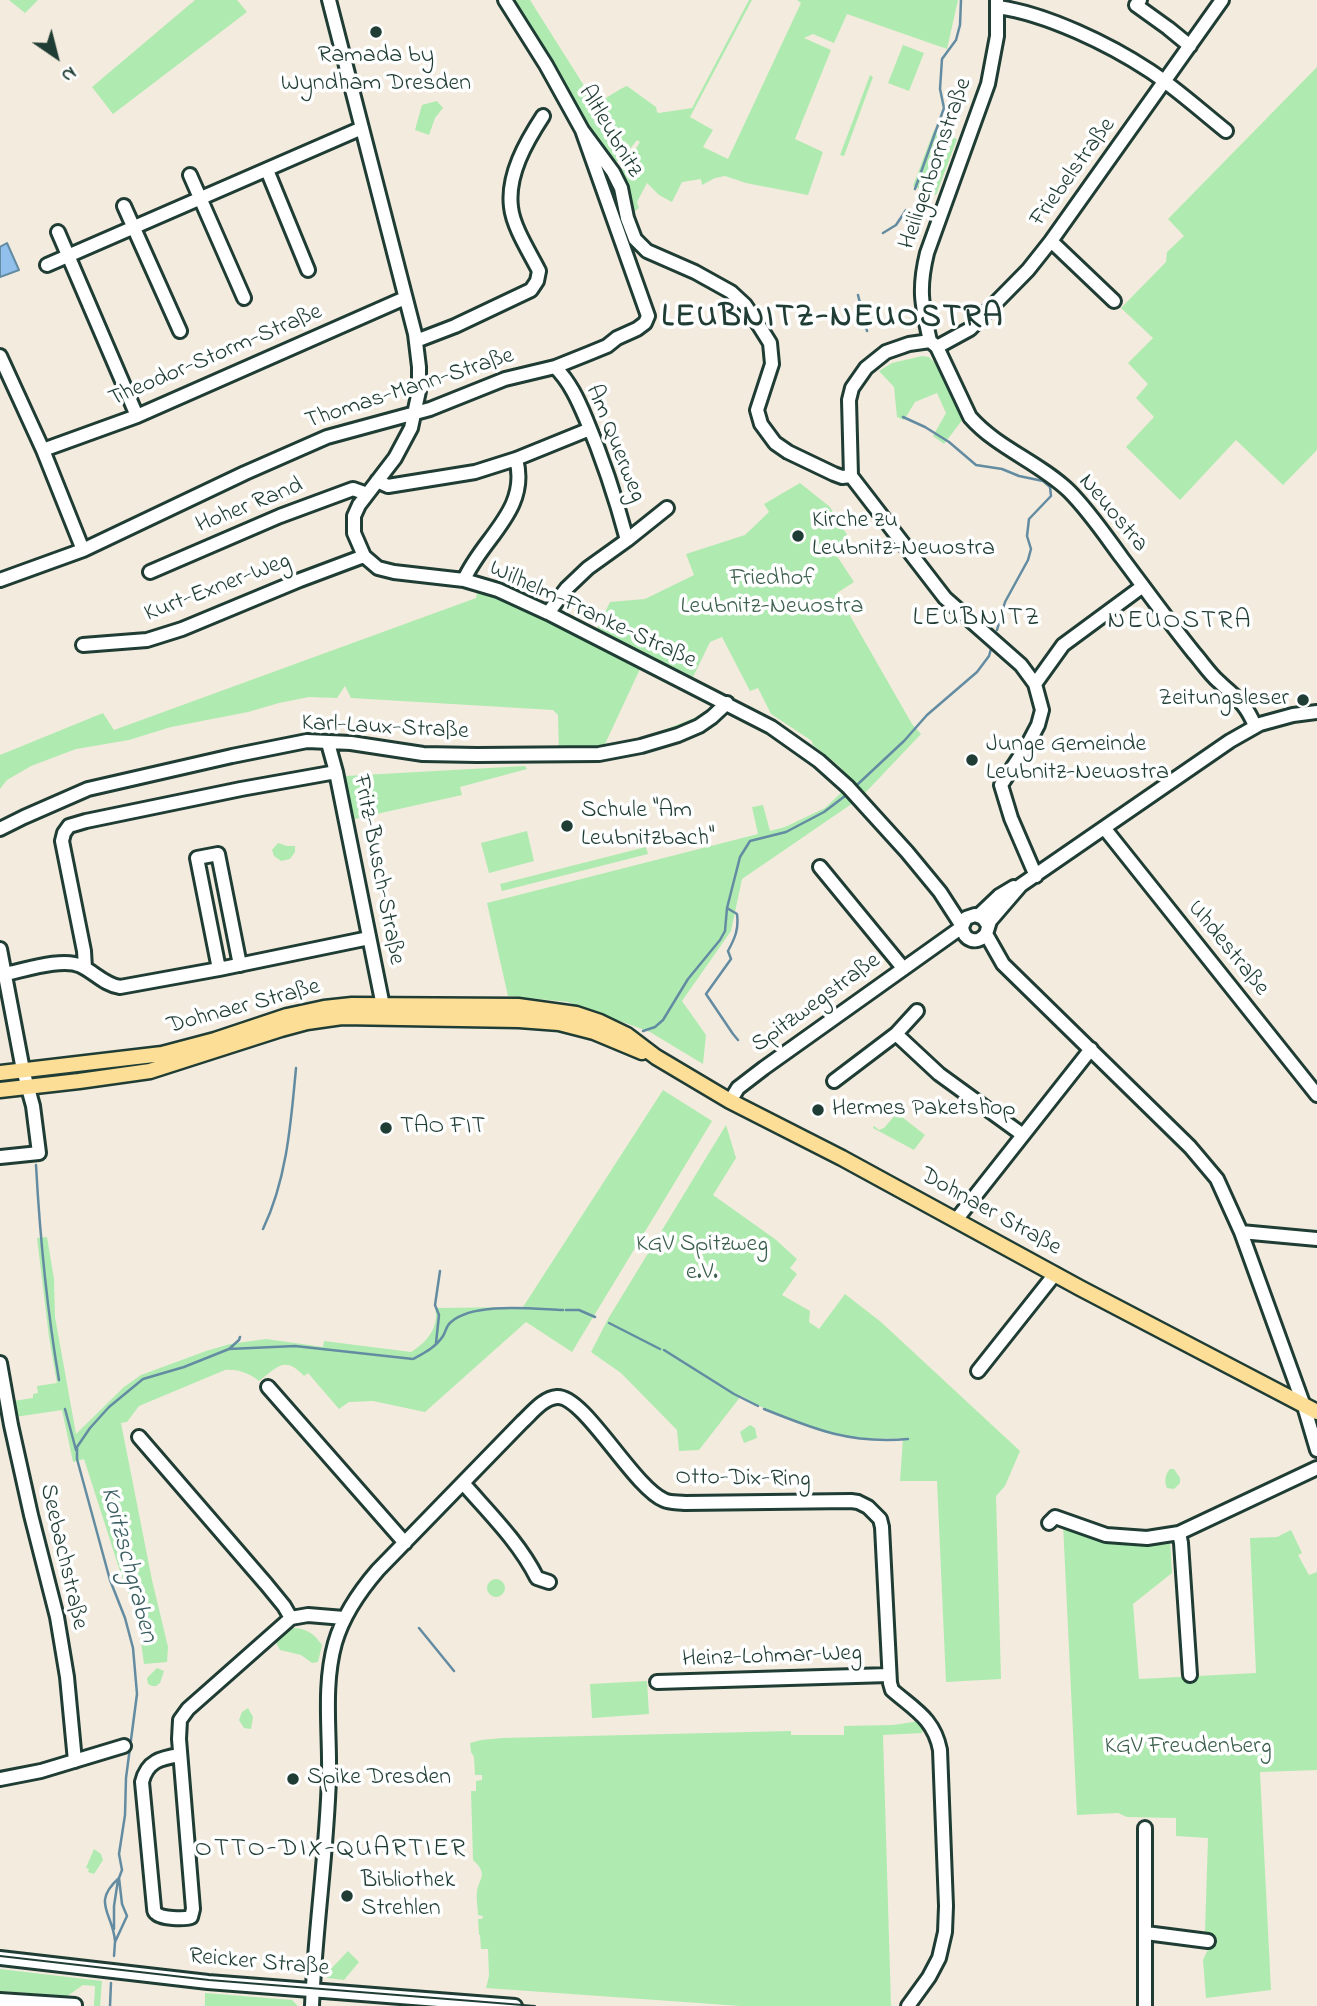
<!DOCTYPE html>
<html>
<head>
<meta charset="utf-8">
<style>
	body { margin:0 }
	#map { position:relative; width:1317px; height:2006px; overflow:hidden; background:#f3ebdd; font-family:"Indie Flower",sans-serif }
	canvas { display:block }
	.north { position:absolute; left:21px; top:21px; width:70px; height:70px; -webkit-text-stroke:5px #fff; paint-order:stroke; rotate:145deg; font-size:19px; font-weight:700; line-height:28px; text-align:center; color:#1f3d34 }
	.north::after { content:''; display:block; margin:auto; width:24px; height:32px; background:#1f3d34; clip-path:polygon(50% 0,100% 100%,50% 72%,0 100%) }
</style>
</head>
<body>
<div id="map">
<canvas width="1317" height="2006"></canvas>
<div class="north">N</div>
</div>
<script>
const ctx = document.querySelector('canvas').getContext('2d');
ctx.lineJoin = 'round';
function paint(path, color) { ctx.fillStyle = color; ctx.fill(path, 'evenodd'); }
function strokePath(path, color, width, dash) { ctx.strokeStyle = color; ctx.lineWidth = width; ctx.lineCap = dash ? 'butt' : 'round'; ctx.setLineDash(dash || []); ctx.stroke(path); }
function write(font, color, halo, rows, align = 'center') {
  ctx.font = font + ' "Indie Flower",sans-serif'; ctx.lineWidth = 7; ctx.setLineDash([]); ctx.textBaseline = 'middle'; ctx.strokeStyle = halo; ctx.fillStyle = color; for (const [text, x, y, turn = 0] of rows) {
    ctx.save(); ctx.translate(x, y); ctx.rotate((+turn || 0) * Math.PI / 180); ctx.textAlign = isNaN(turn) ? turn : align; if (halo) ctx.strokeText(text, 0, 0); ctx.fillText(text, 0, 0); ctx.restore();
  }
}
paint(new Path2D(`
	M9,0H38L25,13Z
	M195,0H237L247,12L113,114L92,87Z
	M510,0H530L593,100C605,103 615,90 627,86L656,107L657,112L659,113L692,108L749,0H752L690,117L713,130L703,147L728,159L801,3L797,0H958L947,49L847,14L834,43L813,34L804,38L831,50L795,139L823,152L808,195L746,183L725,176L715,178L702,185L701,179L682,182L672,202L659,195L647,183L637,202L639,208L631,214L618,171L629,160L640,142L637,140L622,159L612,163L588,133Z
	M903,45L924,53L909,91L888,83Z
	M1317,67V450L1283,485L1236,440L1180,500L1126,447L1154,417L1136,398L1148,384L1128,363L1153,338L1121,308L1166,262L1167,252L1184,236L1168,219Z
	M870,75L873,77L844,156L840,155Z
	M437,101L443,108L435,118L429,135L415,130L422,105Z
	M934,130L957,139L936,195L913,186Z
	M922,356L929,357L937,365L963,419L944,444L933,436L946,413L937,393L915,402L904,420L897,417L894,387L879,371L892,363Z
	M800,483L830,507L849,538L833,550L854,582L837,593L912,724L921,734L865,793L839,766L813,745L812,741L771,714L758,688L750,691L722,637L710,642L693,677L597,629L610,602L645,599L694,575L686,554L745,535L769,512L764,504Z
	M478,589L509,600L640,669L605,744L646,737L699,716L700,721L678,735L559,754L558,715L553,710L351,698L345,686L337,698L309,697L279,703L248,712L171,727L129,740L76,749L31,766L7,780L0,789V755L103,713L114,730L476,598Z
	M525,766L527,769L460,787L462,795L354,819L345,776Z
	M842,792L853,803L742,879L731,931L682,1001L706,1035L703,1064L650,1032L568,1002L508,996L487,903L758,834L752,807L763,805L770,831L785,827L825,808Z
	M527,831L534,861L489,873L481,843Z
	M278,843L287,846H295V852L290,859L281,861L274,856L272,850Z
	M646,847L648,854L502,891L500,884Z
	M663,1090L712,1121L572,1352L526,1322L425,1412L373,1401L349,1402L339,1409L308,1373L304,1376C285,1355 277,1367 259,1381C248,1373 239,1369 225,1370L139,1406L127,1422L121,1423L152,1580L168,1647L167,1662L144,1664L138,1620L119,1568L84,1459L73,1462L62,1410L15,1417L13,1401L33,1398V1394L38,1393L37,1386L57,1383L49,1337L37,1238L47,1237L54,1279L55,1317L76,1434L124,1387L141,1375L206,1351L230,1344L266,1339L323,1347L324,1341L411,1352C426,1343 440,1327 435,1308L523,1307Z
	M897,1113L925,1135L914,1150L873,1128L874,1126L879,1130L884,1128Z
	M726,1125L736,1158L713,1195L775,1239L797,1259L790,1268L797,1274L782,1295L810,1311L809,1322L819,1329L845,1294L881,1322L1020,1451L1005,1486L996,1496L1001,1679L946,1682L937,1481H900L903,1438C880,1439 855,1439 832,1434C808,1429 763,1409 741,1396L699,1450L679,1451L677,1430L621,1373L591,1352L608,1319Z
	M750,1425L755,1428L757,1438L744,1443L740,1432Z
	M1170,1469H1174L1180,1478V1483L1174,1489L1167,1488C1164,1482 1165,1474 1170,1469Z
	M1063,1524L1107,1540L1145,1544L1170,1540L1172,1573L1133,1604L1139,1679L1256,1673L1250,1538L1277,1537L1291,1530L1302,1553L1298,1555L1309,1575L1317,1572V1770L1260,1772L1271,1990L1206,1998L1203,1960L1209,1947L1210,1934L1205,1932L1208,1838L1176,1836V1818L1127,1817L1118,1813L1077,1815Z
	M487 1588a9 9 0 1 1 18 0a9 9 0 1 1-18 0Z
	M294,1628C308,1629 314,1634 322,1645L318,1662L312,1663L301,1655L280,1650L275,1641L284,1633Z
	M157,1668L164,1671L160,1683L156,1686H152L148,1684L147,1678Z
	M647,1681L649,1714L592,1718L590,1684Z
	M248,1708L253,1717L251,1729L244,1728L239,1720L242,1712Z
	M920,1721L924,1725L922,1733L883,1735L891,2006H741L486,1988L489,1976L488,1949H481L480,1935H479L478,1919H482L483,1916L478,1915C478,1908 476,1899 477,1891C480,1877 488,1874 473,1860L471,1791H476V1781L482,1780V1775H475L474,1757L471,1752L470,1743L481,1740L503,1738L791,1731V1735H844V1726L893,1725Z
	M94,1849L101,1854L103,1860L94,1874L88,1872L89,1869L86,1868Z
	M348,1951L359,1962L344,1980L327,1978L326,1974Z
	M0,1969L102,1981L100,2006H94L95,1986L83,1985L63,1999L55,2001V1995L0,1991Z
	M205,1993L292,2000L298,2006H205Z`), '#afebb0');
const water = new Path2D(`
	M7,243L19,270L0,277V247Z`);
paint(water, '#90c0eb');
strokePath(water, '#638ca2', 2);
strokePath(new Path2D(`
	M915,189L944,108L940,89L942,59L956,40L960,25L961,0
	M883,233L896,225L906,210
	M858,295L867,331
	M903,417L925,427L949,442L976,465L1002,469L1019,476L1043,481L1050,487L1051,496L1029,519L1027,536L1031,549L1028,560L1005,602L997,630
	M858,784L904,741L927,715L977,672L989,656L991,649
	M727,908L737,914C739,929 735,938 728,951L731,959L706,994L733,1034L738,1040
	M643,1031L655,1027L663,1020L688,979L720,940L725,931L727,908L740,857L750,841L786,832L824,812L845,796
	M36,1165C40,1238 47,1309 59,1380
	M263,1229C287,1179 291,1122 296,1068
	M566,1310H579L595,1317
	M609,1323L660,1349
	M436,1343L439,1315L435,1305L440,1271
	M229,1349L239,1340L240,1337
	M664,1350L734,1394L758,1406
	M65,1409L76,1450
	M764,1409C816,1430 851,1444 908,1439
	M419,1628L454,1671
	M114,1929V1906L118,1880
	M115,1941C113,1913 91,1903 119,1878
	M114,1956L115,1942L127,1916L122,1904L119,1878L122,1870L119,1854L125,1815L126,1778L137,1694L133,1648L125,1618L110,1580L77,1459V1447L90,1428L109,1407L143,1379L184,1367L229,1349L295,1346L413,1359C424,1353 436,1347 443,1336C446,1331 446,1326 451,1322C474,1302 533,1309 563,1310
	M110,2006L111,1983`), '#638ca2', 2.5);
const minor = new Path2D(`
	M329,0L415,334L419,367V391L411,428L395,458L359,505L354,516V533L364,556L378,568L394,572L464,580L498,590L548,613L771,727L819,761L848,787L907,852L940,892L962,926
	M505,0L546,65L582,130L613,172L621,188L627,218L635,239L647,251L695,272L731,292L745,305L760,327L770,343L772,364L757,410L761,424L775,443L788,452L834,474L842,477L851,476
	M1140,0L1136,5L1168,28L1190,46
	M998,7C1047,14 1109,44 1150,71C1177,89 1201,111 1226,131
	M267,170L308,270
	M190,175L244,298
	M124,206L180,331
	M58,232L137,416
	M1051,241L1114,301
	M47,265L362,128
	M416,341L455,326L531,290L537,281L539,271C530,253 513,227 511,207C507,175 526,142 543,116
	M930,341L909,344L886,352L866,368L852,388L849,400L851,476L945,598L1021,665L1035,684L1042,710L1038,725L1028,744L1001,785L1011,818L1036,876
	M930,341L937,347L970,417C997,448 1039,462 1069,491C1089,511 1105,535 1122,558C1146,590 1169,622 1194,653C1202,662 1209,673 1218,681C1236,698 1245,702 1255,726
	M930,341C922,305 918,290 927,253L988,84L997,36V0
	M937,347L970,329L1028,270L1051,241L1222,0
	M0,356L43,450L83,550
	M555,367C570,382 578,400 586,419C603,459 616,499 627,540
	M43,450L137,416L405,298
	M377,481L388,486L475,472L516,459L590,429
	M150,572L280,516L353,489L367,494
	M0,580L83,550L245,473L327,437L430,409L505,379L555,367L590,353L607,346L617,338L637,329L645,323L648,316L582,130
	M464,580C482,538 530,510 516,459
	M548,613L567,588L588,568L627,540L667,508
	M83,645L147,640L182,629L300,580L364,556
	M1035,684L1063,645L1143,586
	M1317,712L1293,715L1260,724L1230,741L1021,885L990,921L986,934L1003,964L1190,1147L1217,1179L1241,1232L1304,1406L1317,1450
	M328,743L336,772L383,1006
	M0,829L24,817L88,789L232,756L307,741L351,743L423,754L477,755L599,754L641,746L678,735L699,726L712,717L727,703
	M1105,829L1317,1095
	M820,867L903,968
	M979,915L999,896L1014,887
	M986,934C977,945 964,941 962,927L966,918L975,915L983,918L988,925
	M0,949L23,1070L33,1106L39,1153L0,1157
	M85,968L84,951L62,841L64,833L69,826L86,821L241,789L336,772
	M219,969L197,858L218,854L240,965
	M5,974C25,970 63,957 81,966C94,972 105,985 120,987L219,969L369,938
	M896,1034L939,1074L1023,1135
	M834,1081L896,1034L917,1011
	M730,1101L738,1088L764,1068L962,927
	M956,1220L1091,1049
	M1241,1232L1317,1239
	M0,1363L11,1425L31,1515L57,1617L67,1677L75,1761
	M978,1371L1055,1274
	M268,1387L405,1543
	M139,1437L266,1584L284,1606L291,1618
	M463,1483C489,1513 519,1542 537,1578L549,1582
	M1049,1523L1055,1517L1106,1535L1147,1538L1179,1533L1317,1468
	M1179,1533L1181,1543L1190,1675
	M657,1682L889,1675
	M180,1755C161,1758 147,1761 142,1782L154,1908C154,1910 154,1912 156,1913C160,1919 185,1919 191,1917L193,1909L179,1739L180,1720L188,1709L291,1618L308,1615L344,1618
	M0,1779L41,1771L124,1746
	M1146,1933L1208,1941
	M0,1958L208,1982L515,2006
	M0,2000L75,2005
	M312,2006C315,1929 327,1853 329,1776C330,1732 323,1686 335,1643C343,1615 359,1592 378,1570L522,1422C532,1413 543,1398 557,1397C584,1395 633,1487 664,1500C670,1503 678,1502 685,1503L851,1501L858,1502L868,1507L880,1519L882,1527L890,1683L892,1690C915,1710 934,1719 940,1750L946,1906L945,1932L939,1958L929,1977L908,2006
	M1145,2006V1828`);
const major = new Path2D(`
	M0,1073L162,1054L215,1040L287,1016L324,1008L352,1005L518,1006L576,1014L600,1022L627,1035L656,1057L730,1101L842,1158L1080,1288L1317,1412
	M0,1090L79,1081L150,1071L281,1029L307,1022L342,1017L519,1020L559,1023L594,1032L642,1052`);
strokePath(minor, '#1f3d34', 18);
strokePath(major, '#1f3d34', 19);
strokePath(minor, '#fff', 12);
strokePath(major, '#fdde96', 14);
strokePath(new Path2D(`
	M0,1956L209,1980L535,2006`), '#1f3d34', 2);
for (const [x, y, r, color] of [
	[376,32,7,"#1f3d34"],
	[798,536,7,"#1f3d34"],
	[1303,700,7,"#1f3d34"],
	[972,760,7,"#1f3d34"],
	[567,826,7,"#1f3d34"],
	[818,1110,7,"#1f3d34"],
	[386,1128,7,"#1f3d34"],
	[293,1779,7,"#1f3d34"],
	[347,1896,7,"#1f3d34"]
]) { const dot = new Path2D(); dot.arc(x, y, r, 0, 2 * Math.PI); ctx.fillStyle = color; ctx.fill(dot); strokePath(dot, '#fff', 2.5); }
write('24px', '#1f3d34', '#fff', [
	["Ramada by",376,57,"center"],
	["Wyndham Dresden",376,85,"center"],
	["Kirche zu",812,522],
	["Leubnitz-Neuostra",812,550],
	["Zeitungsleser",1289,700,"right"],
	["Junge Gemeinde",986,746],
	["Leubnitz-Neuostra",986,774],
	["Schule \"Am",581,812],
	["Leubnitzbach\"",581,840],
	["Hermes Paketshop",832,1110],
	["TAO FIT",400,1128],
	["Spike Dresden",307,1779],
	["Bibliothek",361,1882],
	["Strehlen",361,1910]
], 'left');
write('24px', '#1f3d34', '#fff', [
	["Altleubnitz",609,132,59],
	["Heiligenbornstraße",937,164,-71],
	["Friebelstraße",1074,173,-54],
	["Theodor-Storm-Straße",216,357,-23],
	["Thomas-Mann-Straße",410,390,-18],
	["Am Querweg",614,444,68],
	["Hoher Rand",250,507,-22],
	["Neuostra",1112,514,50],
	["Kurt-Exner-Weg",218,589,-21],
	["Wilhelm-Franke-Straße",592,616,25],
	["Karl-Laux-Straße",385,729,3],
	["Fritz-Busch-Straße",377,870,79],
	["Uhdestraße",1227,949,51],
	["Spitzwegstraße",817,1004,-36],
	["Dohnaer Straße",244,1008,-15],
	["Dohnaer Straße",990,1213,29],
	["Otto-Dix-Ring",743,1480,1],
	["Seebachstraße",62,1557,77],
	["Heinz-Lohmar-Weg",772,1658,-2],
	["Reicker Straße",259,1964,5]
]);
write('24px', '#3c604d', '#fff', [
	["Friedhof",772,580],
	["Leubnitz-Neuostra",772,608],
	["KGV Spitzweg",702,1246],
	["e.V.",702,1274],
	["KGV Freudenberg",1188,1748]
]);
ctx.letterSpacing = '2px';
write('26px', '#1f3d34', '#fff', [
	["LEUBNITZ",977,620],
	["NEUOSTRA",1180,623],
	["OTTO-DIX-QUARTIER",331,1851]
]);
ctx.letterSpacing = '0px';
write('italic 26px', '#3b5e62', '#fff', [
	["Koitzschgraben",127,1565,75]
]);
ctx.letterSpacing = '2px';
write('bold 32px', '#1f3d34', '#fff', [
	["LEUBNITZ-NEUOSTRA",833,320]
]);
ctx.letterSpacing = '0px';
</script>
</body>
</html>
